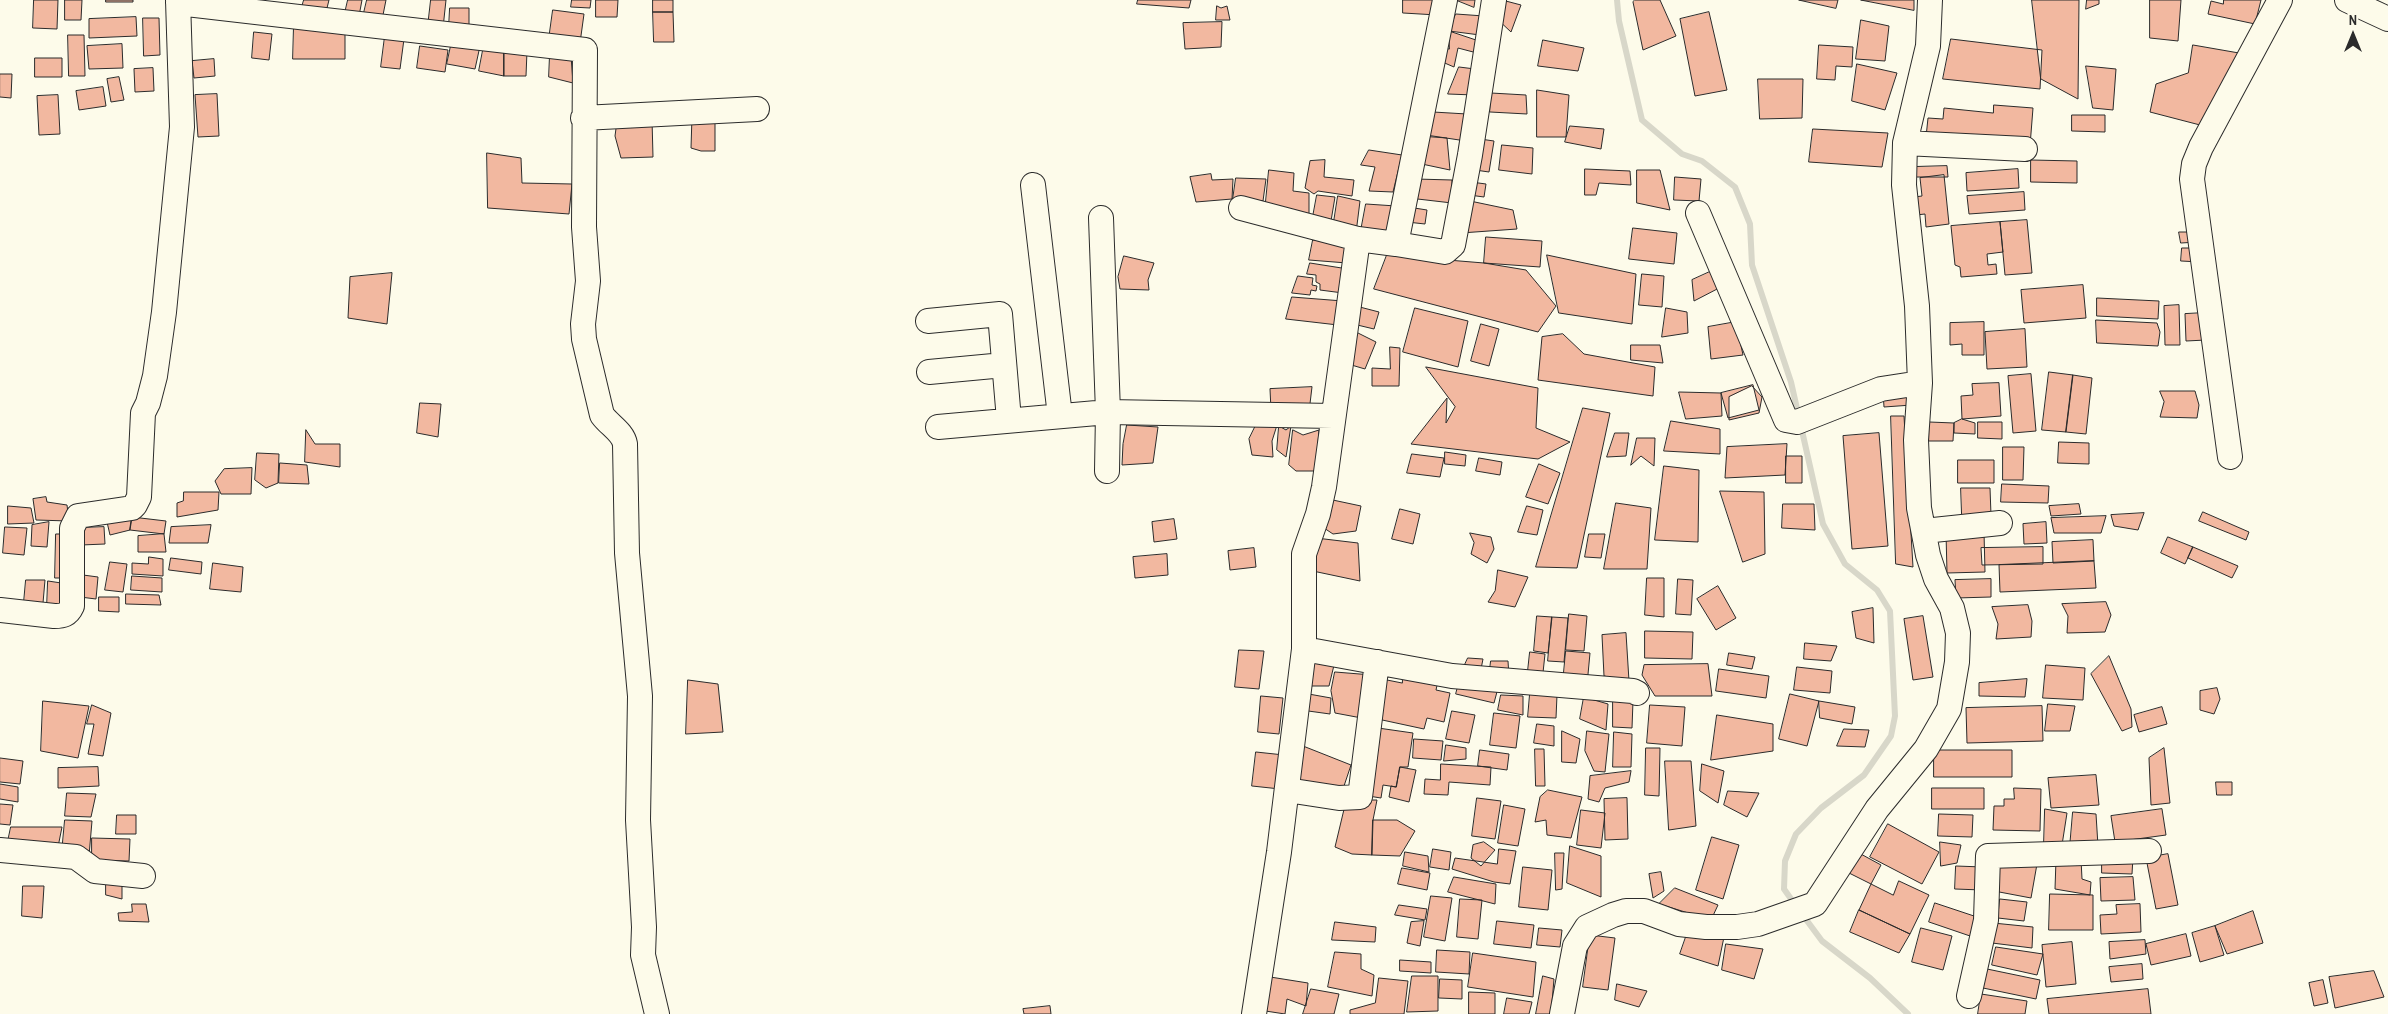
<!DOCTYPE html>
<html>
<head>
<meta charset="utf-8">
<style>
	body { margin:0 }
	#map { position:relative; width:2388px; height:1014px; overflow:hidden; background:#fdfbea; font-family:"Archivo Narrow",sans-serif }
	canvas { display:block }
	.north { position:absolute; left:2328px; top:10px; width:50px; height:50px; -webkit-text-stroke:4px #fdfbea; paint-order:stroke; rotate:0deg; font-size:14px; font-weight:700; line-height:20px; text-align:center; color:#2b2b2b }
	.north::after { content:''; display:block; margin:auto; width:18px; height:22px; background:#2b2b2b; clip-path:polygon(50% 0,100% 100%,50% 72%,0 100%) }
</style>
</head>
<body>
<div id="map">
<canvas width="2388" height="1014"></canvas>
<div class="north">N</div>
</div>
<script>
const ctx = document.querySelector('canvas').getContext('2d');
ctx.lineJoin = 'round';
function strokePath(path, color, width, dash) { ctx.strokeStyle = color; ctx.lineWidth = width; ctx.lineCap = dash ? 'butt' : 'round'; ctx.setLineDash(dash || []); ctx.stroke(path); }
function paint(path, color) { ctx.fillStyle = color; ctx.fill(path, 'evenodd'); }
strokePath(new Path2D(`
	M1617,0L1619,21L1642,120L1682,154L1702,161L1735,187L1750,224L1752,265L1791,382L1823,524L1845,564L1877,590L1890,611L1895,716L1891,736L1864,775L1821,808L1796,834L1785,861L1784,889L1796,906
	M1802,914L1822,941L1870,978L1908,1014`), '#d8d7c9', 6);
const building = new Path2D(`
	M34,0H58L57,29L33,28Z
	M65,0H82L81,20H65Z
	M106,0H133V2H106Z
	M304,0H329L326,12L302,7Z
	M348,0H362L359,16L345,13Z
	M367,0H386L382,20L363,17Z
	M431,0H446L443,28L428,26Z
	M572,0H591L590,8L571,7Z
	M596,0H618L617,17H596Z
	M653,0H673V12H653Z
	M1138,0H1191L1189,8L1137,4Z
	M1403,0H1437V15L1403,13Z
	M1456,0H1475L1474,7Z
	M1502,0L1521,5L1511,32L1495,17Z
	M1635,0H1660L1676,36L1643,50L1633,2Z
	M1799,0H1838L1836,8Z
	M1861,0H1914V10Z
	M2032,0H2079L2078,99L2041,79Z
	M2087,0H2099V4L2086,9Z
	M2150,0H2181L2178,41L2150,38Z
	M2224,0H2261L2255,24L2208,14L2211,1L2223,4Z
	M1217,6L1221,8L1227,6L1230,20H1216Z
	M450,8H469V27H449Z
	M553,10L584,14L580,43L549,39Z
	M653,12H673L674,42H654Z
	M1709,12L1727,90L1695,96L1680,19Z
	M1456,14L1484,16L1480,35L1449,31Z
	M136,17L137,36L89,38V19Z
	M143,18H159L160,55L144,56Z
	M1861,20L1889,26L1885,61L1856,59Z
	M1222,22L1221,47L1185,49L1183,23Z
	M294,24L345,25V59H293Z
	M1449,31L1479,41L1477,53L1458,48L1454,67L1440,61L1441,48L1449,49Z
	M254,32L272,34L269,60L252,58Z
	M68,35H84L85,76H69Z
	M385,36L404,39L400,69L381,67Z
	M1951,39L2042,50L2040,89L1943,79Z
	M1543,40L1584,48L1578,71L1538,66Z
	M452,41L480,46L475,69L447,64Z
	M122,44L123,68L89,69L87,46Z
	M484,45L504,47V76L479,71Z
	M1819,45L1853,47L1852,67L1836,66L1835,80L1817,79Z
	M2193,45L2239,53L2200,125L2150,112L2156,84L2188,73Z
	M420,46L448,50L445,72L417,68Z
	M504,50L527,51L526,76H504Z
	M550,54L571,56L573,83L549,77Z
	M35,58H62V77H35Z
	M214,59L215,76L194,78L192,61Z
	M1857,64L1897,73L1885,110L1852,101Z
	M2086,66L2116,69L2113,110L2093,108Z
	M1459,67L1475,69L1474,95L1448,94Z
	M153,68L154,91L135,92L134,69Z
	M0,74H12L11,98L0,97Z
	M119,77L124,100L111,102L107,79Z
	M1758,79H1803L1802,118L1760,119Z
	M103,87L106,106L79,110L76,91Z
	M1537,90L1569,95L1566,137H1537Z
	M1491,93L1526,95L1527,114L1490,112Z
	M217,94L219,136L198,137L195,95Z
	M58,95L60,134L39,135L37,96Z
	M1994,105L2033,108L2030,146L1926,137L1928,118L1943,119L1944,108L1993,113Z
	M1433,112L1467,114L1466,141L1426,135Z
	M715,114V151H701L691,148L692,116Z
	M2072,115H2105V132L2072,131Z
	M652,119L653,157L621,158L615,136L617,121Z
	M1570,126L1604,129L1601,149L1565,142Z
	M1813,129L1888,133L1882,167L1809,162Z
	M1420,136L1447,138L1450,170L1417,163Z
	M1480,139L1494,141L1489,172L1475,170Z
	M1502,145L1533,148L1532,174L1499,170Z
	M1369,150L1402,155L1393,192L1369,191L1375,167L1361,165Z
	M487,153L521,158L522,183L572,184L569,214L488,208Z
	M1325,160L1324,177L1354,180L1352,196L1318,191L1314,194L1305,188L1310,161Z
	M2031,160L2077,161V183L2031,182Z
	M1947,166L1948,177H1913V167Z
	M1585,169L1630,171L1631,185L1599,183L1596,195H1585Z
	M2018,169L2019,188L1967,191L1966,173Z
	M1269,170L1294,173L1293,191L1309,193V218L1265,211Z
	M1637,170H1660L1670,210L1637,203Z
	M1211,174L1212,180L1233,179L1232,199L1196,202L1190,177Z
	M1944,175L1949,224L1926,227L1925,214L1916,215L1914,197L1922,196L1920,178Z
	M1675,177L1701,179L1699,201L1674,200Z
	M1236,178L1266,179L1263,201L1255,200L1232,206Z
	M1416,179L1452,180V203L1409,198Z
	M1471,182L1486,184L1484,197L1469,195Z
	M2024,192L2025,210L1969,214L1967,196Z
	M1317,195L1335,197L1330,227L1312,222Z
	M1338,196L1360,201L1356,233L1333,228Z
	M1470,201L1513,210L1517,229L1461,233Z
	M1366,204L1396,206L1390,238L1360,236Z
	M1408,207L1427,210L1425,224L1407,222Z
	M2027,220L2032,273L2005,275L2000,222Z
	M2000,222L2003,252L1987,254L1988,265L1996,264L1997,274L1961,277L1960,267L1955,265L1951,226Z
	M1633,228L1677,233L1674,264L1629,259Z
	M2179,232H2195L2198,242L2181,243Z
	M1486,237L1542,241L1540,267L1484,263Z
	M1313,240L1352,245L1347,263L1309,260Z
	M2182,248H2197L2200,262L2181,261Z
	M1387,255L1484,263L1526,270L1556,306L1538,332L1374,289Z
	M1547,255L1636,274L1632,324L1559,313Z
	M1124,256L1154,263L1148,280L1149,290L1120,289L1118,277Z
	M1310,263L1348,269L1343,293L1320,290V284L1316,282V275L1307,274Z
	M1714,270L1721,287L1694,301L1692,280Z
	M392,273L387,324L348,318L350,277Z
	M1642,274L1664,276L1662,307L1639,305Z
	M1298,276L1313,278L1312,285L1317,286L1316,291L1311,290L1310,295L1292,293Z
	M2083,285L2086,318L2024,323L2021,290Z
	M1292,297L1343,301L1338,325L1286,319Z
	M2097,298L2159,301L2158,319L2097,316Z
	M1352,305L1379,312L1374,329L1349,323Z
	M2179,305L2180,345H2165L2164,306Z
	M1415,308L1468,321L1458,367L1403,352Z
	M1666,308L1687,312L1688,333L1662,337Z
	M2204,313L2206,340L2186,341L2185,314Z
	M2096,320L2157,323L2160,332L2158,346L2097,343Z
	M1736,322L1743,355L1711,359L1708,327Z
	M1984,322V355H1962V344L1950,345V323Z
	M1481,324L1499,329L1489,366L1471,361Z
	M2025,329L2027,367L1987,369L1985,332Z
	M1358,333L1376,342L1365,369L1348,364Z
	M1563,334L1584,354L1655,367L1653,396L1538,380L1542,337Z
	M1631,345H1660L1663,363L1631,360Z
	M1390,347L1400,348L1399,386H1372V368L1390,369Z
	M1426,367L1538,388L1536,428L1570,442L1538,459L1411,444L1447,398L1446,423L1455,407Z
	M2049,372L2073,375L2066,432L2042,430Z
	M2031,374L2036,431L2013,433L2008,376Z
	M2073,375L2092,378L2086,434L2066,432Z
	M1999,383L2001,416L1962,419L1961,396L1973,395L1972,384Z
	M1753,385L1759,410L1728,418L1721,393Z
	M1752,386L1762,397L1759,413L1729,420V397Z
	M1312,387L1309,412L1271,410L1270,389Z
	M1911,390L1912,405L1884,407L1883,392Z
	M2160,391H2195L2199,405L2197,418L2160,417L2164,402Z
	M1679,392L1721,393L1722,416L1686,419Z
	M420,403L441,404L438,437L417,433Z
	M1583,408L1610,413L1577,568L1536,567Z
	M1891,416H1904L1913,567L1896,564Z
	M1962,419L1975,423V434L1954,433V423Z
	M1258,421L1278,422L1272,441L1273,457L1252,455L1249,439Z
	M1671,421L1720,429V454L1664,451Z
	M1929,422L1954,423L1953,441H1929Z
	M1978,422H2002V439L1978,438Z
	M1127,425L1158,427L1153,463L1122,465L1123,444Z
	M1279,426L1286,430L1291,426L1286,457L1277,450Z
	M306,430L315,444H340V467L305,462Z
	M1293,430L1303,435L1319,430L1316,471H1296L1289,465Z
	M1615,433H1629L1626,456L1607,457Z
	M1879,433L1888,546L1852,549L1843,436Z
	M1637,438H1655L1654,466L1641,456L1631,465Z
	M2059,442L2089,443V464L2058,463Z
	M1787,444L1785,475L1725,478L1727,447Z
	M2003,447H2024L2023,480H2003Z
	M1445,452L1466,455L1465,466L1445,464Z
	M257,453L279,454L278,483L266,488L255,480Z
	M1412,454L1444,458L1440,477L1407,473Z
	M1786,456H1802V483H1786Z
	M1479,458L1502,462L1500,475L1476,471Z
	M1958,460H1994V483H1958Z
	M280,463L307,465L309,484L279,483Z
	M1539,464L1560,473L1548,504L1526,497Z
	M1664,466L1699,470L1698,542L1655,540Z
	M252,468L251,494H221L215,481L224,469Z
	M2002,484L2049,486L2048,503L2001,502Z
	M1961,488H1990L1991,515H1962Z
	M1720,491L1764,492L1765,554L1743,562Z
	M184,492H219L218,510L177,517V503L183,501Z
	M46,497L47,502L67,505L69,521L36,520L33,499Z
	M1328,499L1361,506L1356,531L1333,534L1321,526Z
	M1616,503L1651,508L1647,569H1604Z
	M1783,504H1814L1815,530L1782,528Z
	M2079,504L2081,514L2051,516L2049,506Z
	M8,506L31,508L34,523L8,524Z
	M1527,506L1543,510L1537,535L1518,532Z
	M1400,509L1420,514L1413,544L1392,539Z
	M2203,512L2249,532L2246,540L2199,521Z
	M2144,513L2138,530L2114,526L2111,515Z
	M2106,516L2101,533H2054L2051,518Z
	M132,517L166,521L164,534L130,530Z
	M132,517L130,530L110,535L107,522Z
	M1174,519L1177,539L1154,542L1152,522Z
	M49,522L47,547L31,546L32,525Z
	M2046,522L2047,543L2024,544L2023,524Z
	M211,525L208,543H169L171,527Z
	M5,527L27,528L24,555L3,553Z
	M104,527L105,544L81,545L80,528Z
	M1984,532L1985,572L1947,573L1946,533Z
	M1470,533L1491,537L1494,549L1487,563L1471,554L1474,543Z
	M56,534H65L64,578H55Z
	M164,534L166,552H138V536Z
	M1589,534H1605L1601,558L1585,557Z
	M2168,537L2193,547L2185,564L2161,553Z
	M1316,538L1358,543L1360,581L1308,570Z
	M2093,540L2094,561L2053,563L2052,542Z
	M2043,547V564L1982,565L1981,548Z
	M2193,547L2238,566L2232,578L2188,558Z
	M1254,548L1256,567L1230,570L1228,551Z
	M1167,554L1168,575L1135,578L1133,557Z
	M149,557L163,559V576L132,574V563L148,564Z
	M171,558L202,562L201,574L169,570Z
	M2094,561L2096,588L2000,592L1999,565Z
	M110,562L127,564L123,592L105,590Z
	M213,563L243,567L241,592L210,589Z
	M1498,570L1528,577L1515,607L1488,602L1495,591Z
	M83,575L98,577L96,599L80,597Z
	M132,576L162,578V592L131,590Z
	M1647,578H1664V617L1645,615Z
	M1678,579L1693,580L1691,615L1676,614Z
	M1991,579V597L1956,598L1955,580Z
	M26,580H45L43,603L24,602Z
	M48,581L68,584V609L47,607Z
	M1718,586L1736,618L1716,630L1697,599Z
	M126,594L159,595L161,605L126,604Z
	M99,597H119V612L99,611Z
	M2106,602L2111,615L2105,632L2067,633L2068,616L2062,604Z
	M2028,605L2032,621L2031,637L1996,639L1998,624L1992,607Z
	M1873,608L1874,643L1856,638L1852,612Z
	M1569,614L1587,616L1584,651L1566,650Z
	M1537,616L1552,617L1548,653L1534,651Z
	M1923,616L1933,677L1913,680L1904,619Z
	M1552,617L1568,618L1564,662L1548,661Z
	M1645,631L1693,632L1692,659L1645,658Z
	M1626,633L1629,681L1604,676L1602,635Z
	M1805,643L1837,646L1831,661L1804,659Z
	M1239,650L1264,651L1259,689L1235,687Z
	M1566,651L1590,653L1587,685L1563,682Z
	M1530,652L1545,654L1542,682L1527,680Z
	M1729,653L1755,657L1752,669L1727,665Z
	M2109,656L2131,709L2132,727L2122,731L2091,674Z
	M1468,658L1483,659L1480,674L1462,671Z
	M1308,659L1335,661L1329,686H1308Z
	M1491,661H1508L1509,677H1489Z
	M1708,664L1712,696H1655L1642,675L1644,665Z
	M2046,665L2085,668L2083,700L2043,698Z
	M1797,667L1832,671L1830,693L1794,690Z
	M1719,669L1769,676L1766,698L1716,691Z
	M1335,672L1372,675L1367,719L1335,713L1331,691Z
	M1403,674L1438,681L1436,690L1450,693L1444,722L1427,718L1424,729L1373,718L1382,679L1402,683Z
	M1460,679L1498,688L1494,703L1456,694Z
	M2027,679L2025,697L1979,696V683Z
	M688,680L718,684L723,732L686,734Z
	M2217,688L2220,699L2214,714L2200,710V691Z
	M1303,693L1331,698L1330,714L1301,710Z
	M1530,694L1557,695L1556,718L1528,717Z
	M1790,694L1819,701L1807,746L1779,739Z
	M1501,695L1523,696V715L1498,710Z
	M1261,696L1283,698L1279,734L1258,732Z
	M1584,697L1608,704L1606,730L1580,719Z
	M1613,700L1633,701L1632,728L1613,727Z
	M43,701L89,706L78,758L41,751Z
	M1819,701L1855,707L1852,724L1820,718Z
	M2048,704L2075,706L2070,731H2045Z
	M92,705L111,713L103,756L88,754L94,724H87Z
	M1650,705L1685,707L1682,746L1647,743Z
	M2042,706L2043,741L1967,743L1966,708Z
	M2162,707L2167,724L2139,732L2134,715Z
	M1452,711L1475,715L1469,743L1446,739Z
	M1494,713L1520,716L1516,748L1490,745Z
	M1717,715L1773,724V751L1711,760Z
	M1537,724L1554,726V746L1534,743Z
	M1371,727L1413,733L1408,767H1400L1396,787L1383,785L1381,798L1362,795Z
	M1844,729L1869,730L1865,747L1837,746Z
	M1562,731L1580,739L1576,763L1562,762Z
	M1587,731L1609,734L1605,772L1594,771L1585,751Z
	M1614,732L1632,734L1631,767H1613Z
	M1414,739L1443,741L1441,760L1413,758Z
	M1446,745L1466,748V759L1444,761Z
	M1303,746L1351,765L1341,795L1293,779Z
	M1646,748H1660L1659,796L1645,795Z
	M2164,748L2170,803L2151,805L2149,758Z
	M1535,749H1544L1545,786H1536Z
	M1480,750L1509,754L1507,770L1478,766Z
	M1934,750H2012V777H1934Z
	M1256,752L1284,755L1280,789L1252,786Z
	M0,758L23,761L20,784L0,782Z
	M1665,761H1691L1696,826L1669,830Z
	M1441,764L1491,767L1490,785L1449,782L1448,795L1424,794L1425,779L1440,780Z
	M1702,764L1724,771L1718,803L1700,791Z
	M98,767L99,786L58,788V768Z
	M1400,767L1416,770L1409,802L1389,797L1391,786L1396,787Z
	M1631,771L1629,782L1605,788L1599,802L1588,799L1590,776Z
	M2096,775L2099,805L2051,808L2048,778Z
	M2216,782H2232V795H2217Z
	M0,784L18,787V802L0,799Z
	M1932,788H1984V809H1932Z
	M2014,788L2041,789L2040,831L1993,830L1994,806H2004V799H2014Z
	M1548,790L1582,797L1571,838L1547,835L1546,820L1535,822L1540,797Z
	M1728,791L1759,793L1747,817L1724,805Z
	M67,793L96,794L91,817L65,816Z
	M1477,798L1501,801L1495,839L1472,836Z
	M1627,798L1628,839L1605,840L1604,799Z
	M1361,800H1377L1373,820L1372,855L1352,854L1335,847L1346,801Z
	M0,804L13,805L10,825L0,824Z
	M1504,805L1525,809L1518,846L1498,843Z
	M2045,809L2067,813L2062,845L2044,843Z
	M2162,809L2166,835L2115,842L2111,816Z
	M1581,810L1605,813L1601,848L1577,845Z
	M2073,812L2096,814L2098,846L2070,847Z
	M1939,814L1973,815L1972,837L1938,836Z
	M117,815H136V834H116Z
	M65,820L92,821L89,856L62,852Z
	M1373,820H1397L1415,831L1400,856L1372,855Z
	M1888,824L1939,852L1922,884L1870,857Z
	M11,827H62L57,852L7,846Z
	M1712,837L1739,845L1723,899L1696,890Z
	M92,838L130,839L129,861L92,860Z
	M1484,842L1495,850L1481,866L1471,858L1473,845Z
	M1940,842L1961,845L1957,863L1941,866Z
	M1570,846L1601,856V897L1567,883Z
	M1433,849L1451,852L1449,870L1430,867Z
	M1499,849L1516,851L1510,884L1494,882L1452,869L1455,858L1497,864Z
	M1405,852L1428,856L1429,872L1403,866Z
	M1555,853H1564L1562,889L1556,890Z
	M1859,853L1881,865L1871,884L1849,873Z
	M2168,854L2178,905L2156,909L2146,858Z
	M2102,856L2133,857L2132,874L2102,873Z
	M2081,859L2082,879L2091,882L2090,895L2055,889L2056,860Z
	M1997,861L2037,864L2031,898L1994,891Z
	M1956,866L1983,867L1982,890L1955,889Z
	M1523,867L1552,870L1548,910L1519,907Z
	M1402,868L1430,873L1427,890L1398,884Z
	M1661,872L1664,891L1653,898L1649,874Z
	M106,875H122V899L106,895Z
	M1454,877L1496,884L1495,904L1448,892Z
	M2133,877L2135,900L2101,901L2100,878Z
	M1899,881L1929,895L1910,934L1859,910L1871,884L1893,895Z
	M23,886H44L42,918L22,916Z
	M1675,888L1718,905L1711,920L1659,904Z
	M2050,894L2093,895V930H2049Z
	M1431,896L1452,898L1445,941L1424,937Z
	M1460,899L1482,900L1478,939L1457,937Z
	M2000,899L2027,902L2024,921L1998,918Z
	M1935,903L1980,918L1973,937L1929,922Z
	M132,904H146L149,922L119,921L118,913L132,912Z
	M2140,904L2141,932L2101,934L2100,915L2117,914L2116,905Z
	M1399,905L1427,909L1425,920L1395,915Z
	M1859,910L1910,934L1899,953L1850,932Z
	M2253,911L2263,943L2227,954L2215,926Z
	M1424,921L1420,946L1407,943L1411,922Z
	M1497,921L1534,925L1531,948L1494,944Z
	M1335,922L1376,927L1375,942L1332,940Z
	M1993,923L2033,927L2032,948L1992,943Z
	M2215,926L2224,955L2200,962L2192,933Z
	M1539,928L1562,930L1560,947L1537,945Z
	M1921,928L1952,936L1943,970L1912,962Z
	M1687,934L1724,937L1718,966L1680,954Z
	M2186,934L2191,956L2151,965L2146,944Z
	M1590,935L1615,938L1608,990L1583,987Z
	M2145,940L2146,954L2110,959L2109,942Z
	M2072,942L2076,984L2046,987L2042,945Z
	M1726,944L1763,949L1754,979L1722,970Z
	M1996,947L2043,954L2037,975L1992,965Z
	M1437,950L1470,952L1469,974L1436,972Z
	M1335,952L1361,954V969L1374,975L1372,996L1328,987Z
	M1473,953L1536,962L1533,997L1468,987Z
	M1400,960L1431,962V973L1400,971Z
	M2142,964L2143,979L2111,982L2109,967Z
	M1987,969L2040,980L2036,999L1983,988Z
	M2374,971L2384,997L2335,1008L2329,977Z
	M1264,976L1308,983L1306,1006L1287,999L1285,1014L1259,1010Z
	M1412,976H1438V1011L1407,1012Z
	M1543,976L1554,979L1551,1014H1536Z
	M1379,978L1408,981L1404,1014H1350V1010L1375,1003Z
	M1440,979L1462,980V999L1439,998Z
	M2323,980L2328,1003L2314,1006L2309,983Z
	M1617,984L1647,991L1639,1007L1615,1000Z
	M1311,989L1339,994L1334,1014H1303Z
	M2148,989L2151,1014H2049L2047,999Z
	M1469,992L1495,993V1014H1469Z
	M1981,994L2027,1001L2025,1014H1978Z
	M1507,998L1532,1002L1529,1014H1504Z
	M1050,1006L1051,1014H1024L1023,1009Z`);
paint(building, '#f2b8a0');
strokePath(building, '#2b2b2b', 1);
const minor = new Path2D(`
	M2347,0L2388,19
	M178,3L585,50L584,227L588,281L583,324L584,339L602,415C609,425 623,432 625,444L627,553L640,696L638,820L644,927L643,955L657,1014
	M583,118L757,109
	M1905,143L2025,149
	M1033,185L1060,416
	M1241,208L1358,239
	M1698,213L1786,420L1797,422L1881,389L1920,383
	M1101,218L1108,412L1107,471
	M1396,244L1445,252L1453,245L1470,155L1494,0
	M928,321L1000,314L1009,420
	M929,372L1004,365
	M938,427L1108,412L1333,416
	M2230,457L2192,179L2194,164L2201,147L2280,0
	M1924,531L2000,523
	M0,610L54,616C63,616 68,615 72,606V528L78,516L132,508L135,505L139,497L143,413L148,403L155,376L164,312L182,127L178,0
	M1304,649L1452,676L1633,691L1637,693
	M1287,790L1339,798L1360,797L1377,662
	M0,850L76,857L95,871L143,876
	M1969,996L1986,920L1988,856L2149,851
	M1254,1014L1279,852L1304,649V554L1318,514L1324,487L1358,239L1396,244L1445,0
	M1562,1014L1575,946L1587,927L1613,915L1626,911H1644L1679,924L1706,927H1737L1758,924L1815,904L1877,809L1926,749L1949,709L1957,662L1958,633L1952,608L1936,579L1928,555L1919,508L1916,440L1920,383L1917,306L1904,185L1905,143L1928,46L1930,0`);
strokePath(minor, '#2b2b2b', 26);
strokePath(minor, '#fdfbea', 24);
</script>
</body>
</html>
